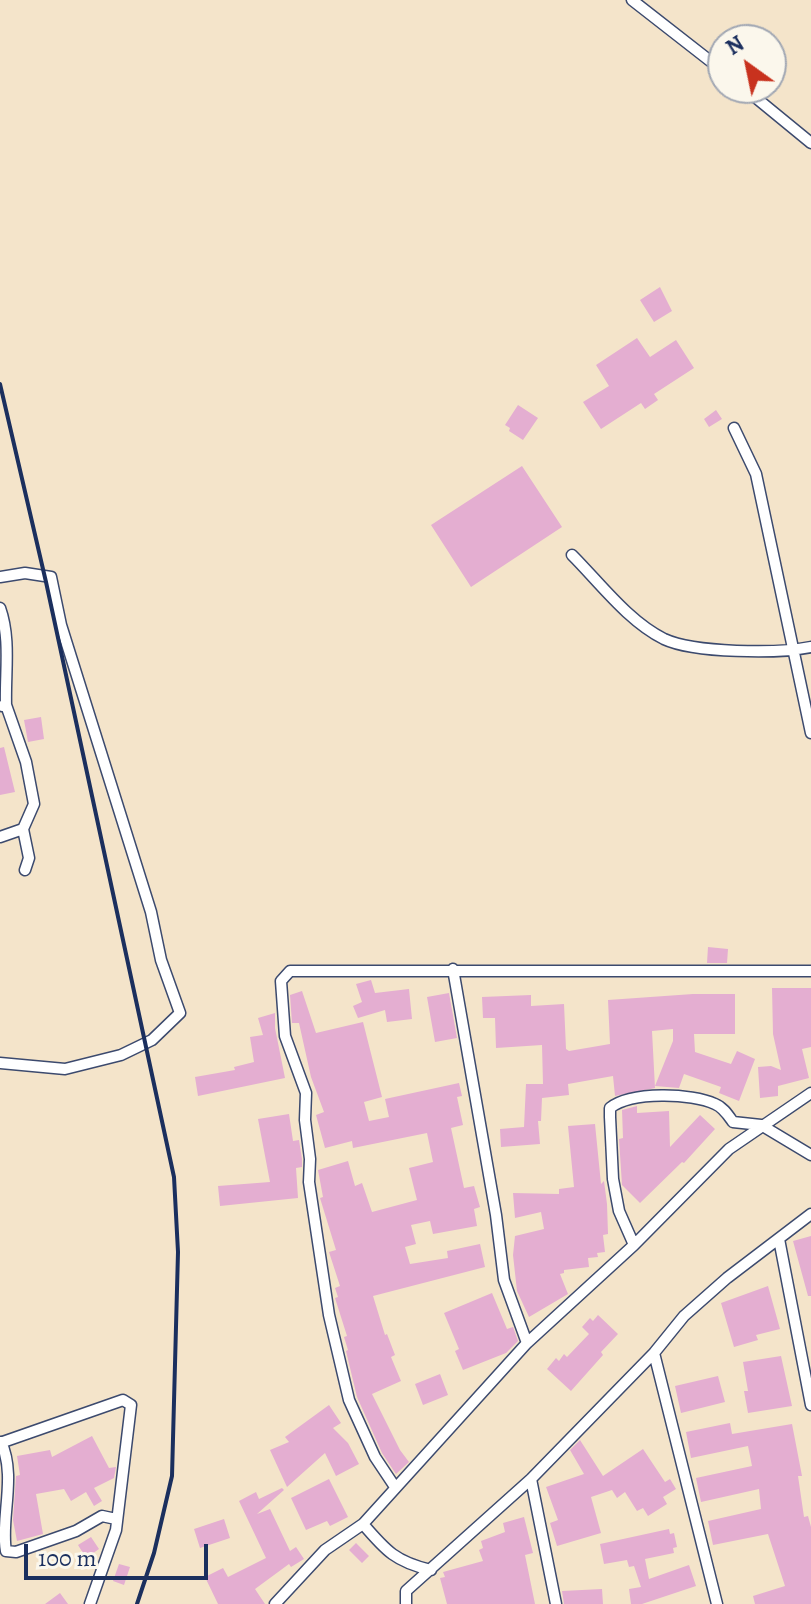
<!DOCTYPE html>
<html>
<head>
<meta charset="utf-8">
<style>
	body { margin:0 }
	#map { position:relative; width:811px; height:1604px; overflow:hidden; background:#f4e4ca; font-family:Alegreya,serif }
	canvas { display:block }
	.north { position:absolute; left:707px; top:24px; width:80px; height:80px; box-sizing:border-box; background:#fbf7ec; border:2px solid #a1a7b3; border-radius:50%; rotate:327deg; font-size:22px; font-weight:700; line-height:32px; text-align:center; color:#1b2f5e }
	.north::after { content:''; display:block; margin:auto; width:28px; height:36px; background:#c8321e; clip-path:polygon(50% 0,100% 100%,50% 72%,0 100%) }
	.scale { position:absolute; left:24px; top:1544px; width:184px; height:36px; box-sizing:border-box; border:4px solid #1b2f5e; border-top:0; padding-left:10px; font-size:24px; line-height:28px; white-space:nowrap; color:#1b2f5e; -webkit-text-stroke:6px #fbf7ec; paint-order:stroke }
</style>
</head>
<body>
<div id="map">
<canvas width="811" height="1604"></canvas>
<div class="north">N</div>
<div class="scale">100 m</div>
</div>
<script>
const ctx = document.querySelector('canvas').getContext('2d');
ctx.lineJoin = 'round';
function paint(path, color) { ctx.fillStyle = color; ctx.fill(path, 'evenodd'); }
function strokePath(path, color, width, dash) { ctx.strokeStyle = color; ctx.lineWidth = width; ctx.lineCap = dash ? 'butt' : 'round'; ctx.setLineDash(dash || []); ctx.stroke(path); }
paint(new Path2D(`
	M660,287L672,311L654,322L640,300Z
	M637,338L650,357L676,340L694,368L654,394L658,400L645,409L641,403L601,429L583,402L609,386L596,365Z
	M518,405L538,418L523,440L509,431L510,428L505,425Z
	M716,410L722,419L709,427L704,419Z
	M522,466L562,527L471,587L431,525Z
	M41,717L44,739L28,742L24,720Z
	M4,747L15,792L0,795V748Z
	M708,947L728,949L727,963H707Z
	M371,980L375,993L409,989L412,1019L387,1022L385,1010L358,1018L353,1006L362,1002L356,984Z
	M772,988H811V1047L802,1049L809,1078L778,1086V1096L760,1098L758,1067L771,1066L781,1070L773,1034Z
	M302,991L316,1033L363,1022L382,1097L364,1102L369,1121L389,1117L385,1099L459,1083L462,1096L457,1097L463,1125L451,1128L464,1188L474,1186L480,1207L474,1209L477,1226L433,1234L430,1221L411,1225L416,1244L405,1247L410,1264L448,1258L447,1251L480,1244L485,1267L373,1296L385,1335L387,1334L395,1355L391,1357L401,1381L372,1394L400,1450L409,1462L396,1474L382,1453L357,1397L346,1351L348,1350L344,1337L347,1336L335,1298L338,1297L335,1288L340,1286L329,1252L336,1250L320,1198L323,1197L318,1170L348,1161L355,1186L362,1183L372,1212L417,1200L409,1168L433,1162L427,1133L353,1148L352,1141L325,1148L316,1115L324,1112L311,1077L299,1023H292L290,995Z
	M449,993L457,1038L435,1042L427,997Z
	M693,994H735V1034H694L695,1052L731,1064L737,1051L755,1059L739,1101L719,1093L721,1087L684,1074L679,1088L655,1086L673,1041V1029L652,1031L655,1088L615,1096L613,1076L568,1084L569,1095L542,1098L541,1121H538L540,1144L501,1147L500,1129L524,1127L526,1084H543L542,1045L496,1048L495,1018H483L482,997L531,995V1006L564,1004L566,1049L569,1051L610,1044L608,1000Z
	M275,1013V1028L285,1078L198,1096L195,1077L235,1070L234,1067L254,1062L250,1037L263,1035L258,1018Z
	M637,1106V1113L669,1111L670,1147L700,1115L715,1129L684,1163L682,1162L640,1203L622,1185L619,1139L623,1138L622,1110Z
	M289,1114L293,1141L299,1140L302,1159V1167L296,1168L298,1198L220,1206L218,1186L270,1182L258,1119Z
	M595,1124L601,1184L604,1181L607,1204L608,1234L603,1235L605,1252L597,1253L598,1257L588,1258L589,1267L564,1270V1273L560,1274L568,1294L529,1317L517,1291L513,1255L515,1236L544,1229L541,1212L515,1218L513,1193L559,1194V1189L574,1187L568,1126Z
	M811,1236V1296H808L793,1241Z
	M768,1286L780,1329L756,1335L758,1340L734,1347L721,1303Z
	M492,1293L507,1329L513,1327L518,1341L506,1353L463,1370L455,1351L459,1349L444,1313Z
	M598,1315L618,1334L601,1352L603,1355L571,1391L547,1369L556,1358L559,1361L564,1354L567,1357L589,1334L582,1327L590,1318L593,1321Z
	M781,1356L792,1406L748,1413L744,1391H748L743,1362Z
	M440,1374L448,1395L423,1405L415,1384Z
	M718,1376L725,1402L681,1413L675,1386Z
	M329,1405L341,1423L333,1428L348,1443L359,1464L336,1476L325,1453L287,1487L270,1450L289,1442L285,1437Z
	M730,1423L732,1434L792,1424L802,1476H798L804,1517L808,1516L811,1527V1604H755L753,1596L785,1586L768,1534L713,1545L708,1521L761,1509L759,1489L701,1502L696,1478L752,1466L748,1446L691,1458L686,1432Z
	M92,1436L109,1468L116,1467L114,1478L94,1488L102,1501L94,1506L86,1492L71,1501L64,1489L36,1494L43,1534L17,1541L13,1520L16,1476L20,1475L17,1456L50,1450L52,1457Z
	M580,1440L603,1476L643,1449L665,1482L670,1479L676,1489L663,1497L667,1504L648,1516L643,1508L637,1511L625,1492L617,1498L612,1490L591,1497L601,1533L557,1546L550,1523L558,1520L546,1487L584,1474L570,1450Z
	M329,1479L348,1517L330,1526L327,1521L306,1530L291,1498Z
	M282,1488L284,1490L257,1514L270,1509L290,1551L296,1547L304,1559L291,1567L289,1564L255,1589L265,1604H218L205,1577L223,1568L228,1577L266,1558L239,1501L256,1492L259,1499Z
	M524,1517L533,1553L525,1555L535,1604H447L440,1578L445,1577L443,1572L483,1561L479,1550L483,1548L481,1541L505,1532L503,1523Z
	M224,1519L230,1538L200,1548L194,1529Z
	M669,1529L670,1534L674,1533L677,1547L673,1548L674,1553L645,1559L649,1579L689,1565L696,1586L642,1604H631L629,1589L641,1587L634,1566L629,1567L627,1560L604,1564L600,1544Z
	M91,1537L99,1549L86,1558L78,1545Z
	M356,1543L369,1556L362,1563L349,1550Z
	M119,1564L130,1567L124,1585L113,1581Z
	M602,1589L603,1604H564L562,1591Z
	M60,1593L68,1604H45Z`), '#e4aed1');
const minor = new Path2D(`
	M632,0L723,71
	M744,88L811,143
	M734,428L756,474L811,733
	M572,555C600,583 628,621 664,639C694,653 778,654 811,647
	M0,577L25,573L51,577L61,625L151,912L161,960L180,1013L152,1040L121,1055L65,1069L0,1063
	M0,608C11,639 5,672 6,705L2,706
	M23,829L29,858L25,870
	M0,837L23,829L34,804L26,762L6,705
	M453,969L496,1215L504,1280L527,1343
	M779,1239L811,1405
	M634,1245L619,1211L613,1179L610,1117V1108C631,1091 692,1093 715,1104C723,1107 728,1115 733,1122L761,1125L811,1155
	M654,1353L717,1604
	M1,1442C17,1476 0,1520 6,1551L16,1552L76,1531L102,1516L116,1519
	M0,1443L123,1400L131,1405L116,1530L90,1604
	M531,1479L556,1604
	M395,1487L375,1457L349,1400L329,1315L309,1182L310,1159L305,1120L306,1093L285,1036L281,981L290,971H811
	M363,1524C386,1551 396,1562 431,1570
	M275,1604L325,1550L363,1524L527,1343L634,1245L729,1149L811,1093
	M406,1604V1591L531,1479L654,1353L684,1316L727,1278L811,1214`);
strokePath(minor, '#3c4a6e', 13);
strokePath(minor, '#fff', 10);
strokePath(new Path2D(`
	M0,384L46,582L174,1177L178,1252L172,1476L154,1553L137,1604`), '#1b2f5e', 4);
</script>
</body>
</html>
